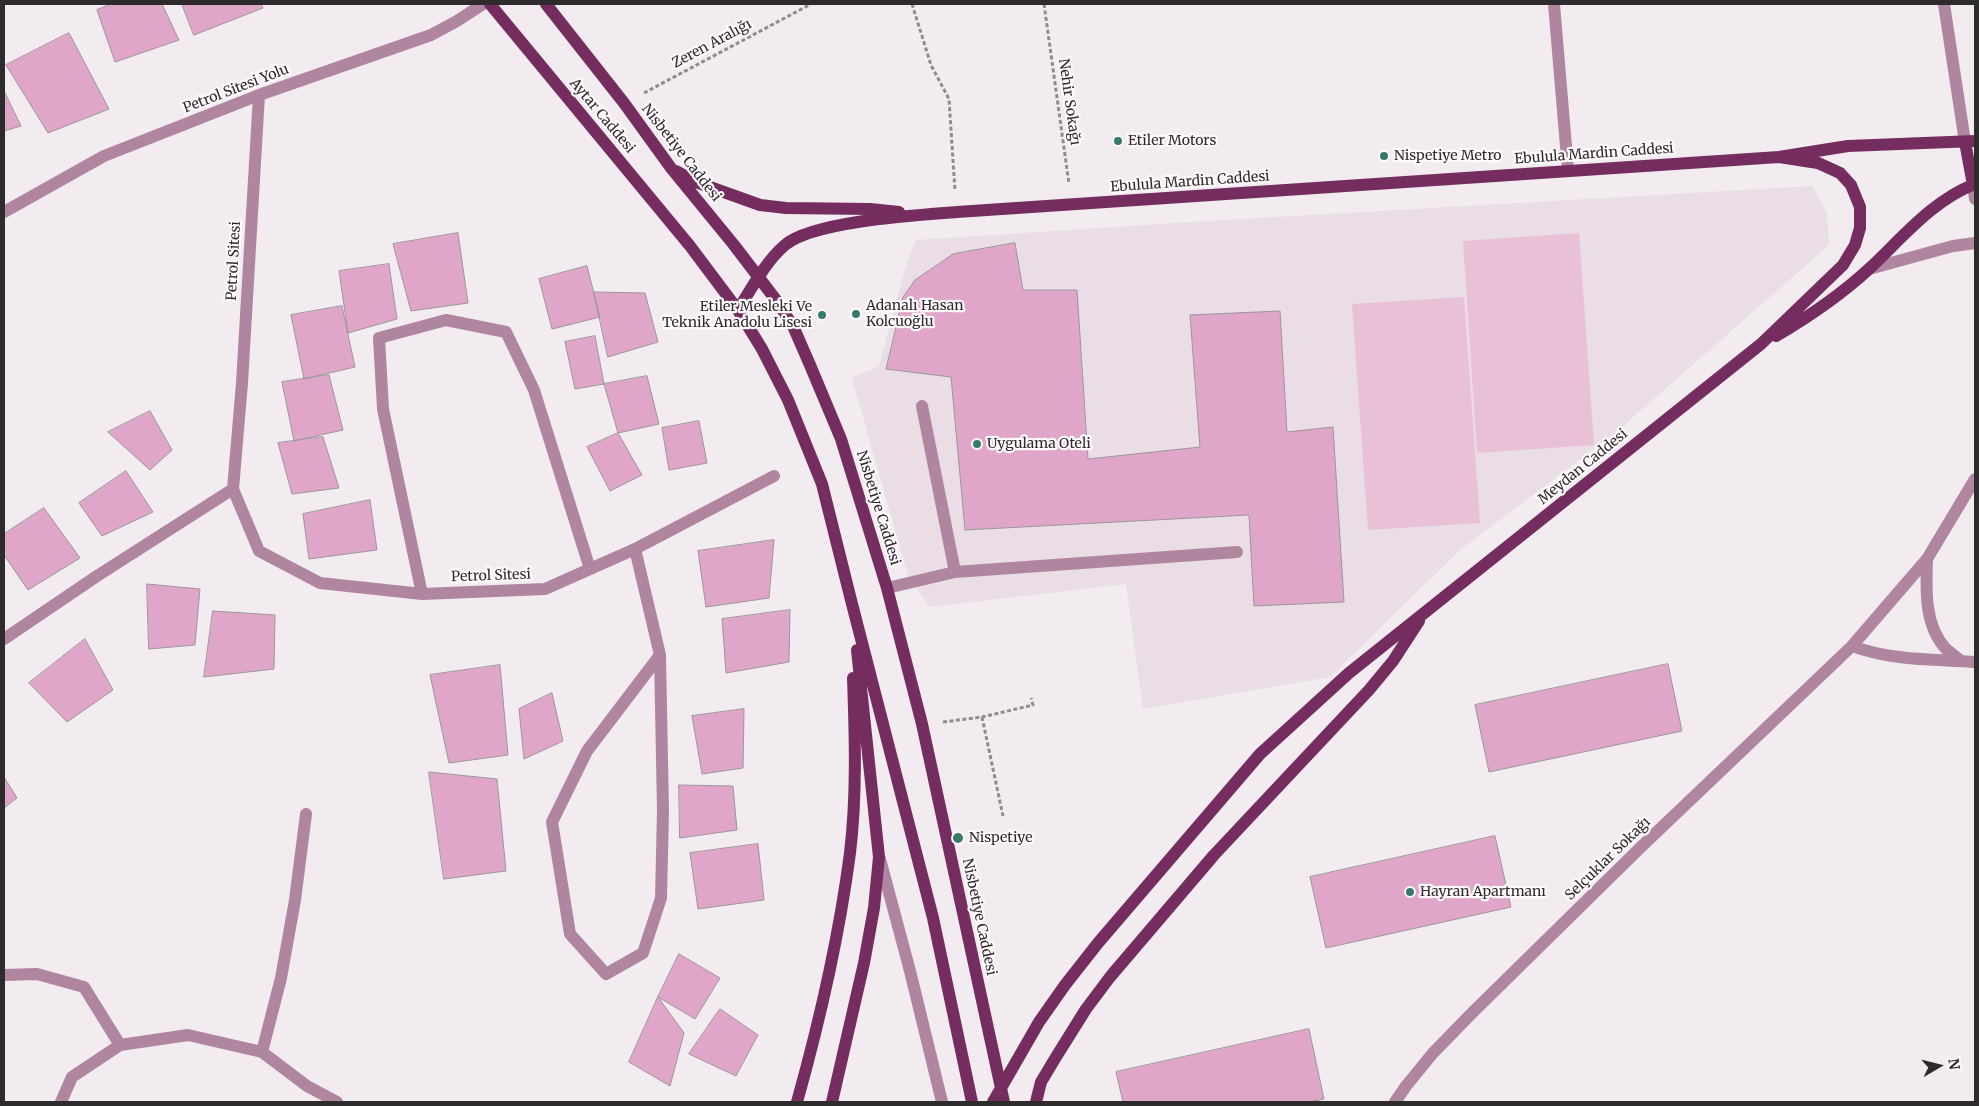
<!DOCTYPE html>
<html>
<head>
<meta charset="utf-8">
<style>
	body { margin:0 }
	#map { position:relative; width:1979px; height:1106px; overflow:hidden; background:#f2ebef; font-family:Merriweather,serif }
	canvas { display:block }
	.frame { position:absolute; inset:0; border:5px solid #2e2b2d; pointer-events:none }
	.north { position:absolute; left:1914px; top:1041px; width:50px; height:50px; -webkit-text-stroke:4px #fff8fc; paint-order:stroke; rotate:82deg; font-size:14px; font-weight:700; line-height:20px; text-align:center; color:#2e2b2d }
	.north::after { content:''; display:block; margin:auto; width:18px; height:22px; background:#2e2b2d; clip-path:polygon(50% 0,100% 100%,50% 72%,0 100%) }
</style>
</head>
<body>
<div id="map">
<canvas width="1979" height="1106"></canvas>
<div class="frame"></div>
<div class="north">N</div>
</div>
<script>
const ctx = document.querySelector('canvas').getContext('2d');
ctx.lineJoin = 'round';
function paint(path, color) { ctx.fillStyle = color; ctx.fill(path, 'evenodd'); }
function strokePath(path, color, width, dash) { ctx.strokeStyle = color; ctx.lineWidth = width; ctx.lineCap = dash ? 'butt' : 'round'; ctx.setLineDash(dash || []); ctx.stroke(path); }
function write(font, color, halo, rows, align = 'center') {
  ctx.font = font + ' Merriweather,serif'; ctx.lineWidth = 4.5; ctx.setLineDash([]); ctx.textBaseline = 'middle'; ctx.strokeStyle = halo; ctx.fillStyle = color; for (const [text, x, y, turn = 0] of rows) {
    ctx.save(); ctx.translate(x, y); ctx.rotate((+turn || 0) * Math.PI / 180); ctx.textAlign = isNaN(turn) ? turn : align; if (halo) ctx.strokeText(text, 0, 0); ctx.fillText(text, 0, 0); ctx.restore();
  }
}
paint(new Path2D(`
	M1812,186L1827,213L1829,245L1615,433L1462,548L1330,677L1143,709L1126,584L930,607L908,576L852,378L879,366L906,266L916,240L1190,222Z`), '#eadde5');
paint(new Path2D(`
	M1579,233L1594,445L1477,453L1463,241Z
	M1464,297L1480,523L1368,530L1352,304Z`), '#e8c0d8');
const building = new Path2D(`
	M111,4H162L179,40L115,62L97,10Z
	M182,4H261L263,8L194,35Z
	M69,33L109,109L48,133L6,65Z
	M4,91L21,126L4,131Z
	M458,233L468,303L411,311L393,244Z
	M1015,243L1023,290H1077L1088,459L1200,447L1190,315L1280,311L1287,432L1333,427L1344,602L1254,606L1249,515L965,530L951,377L886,369L903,297L915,280L953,254Z
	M389,264L397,319L348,333L339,271Z
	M587,266L600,317L552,329L539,279Z
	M594,292L645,293L658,342L608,357Z
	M342,306L355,367L304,379L291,315Z
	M595,336L604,384L575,389L565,342Z
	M329,375L343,430L294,441L282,382Z
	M647,376L659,424L618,433L604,384Z
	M150,411L172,450L150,470L108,432Z
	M699,421L707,463L669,470L662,428Z
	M618,433L642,475L610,491L587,447Z
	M323,437L339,488L292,494L278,443Z
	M126,471L153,512L102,536L79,503Z
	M370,500L377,550L309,559L303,514Z
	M44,508L80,558L28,590L4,555V534Z
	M774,540L769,598L706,607L698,551Z
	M147,584L200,589L195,645L149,649Z
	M790,610L789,662L726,673L722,619Z
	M213,611L275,615L274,669L204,677Z
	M85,639L113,690L67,722L29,683Z
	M1668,664L1682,731L1489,772L1475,705Z
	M500,665L508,755L449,763L430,675Z
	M552,693L563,741L524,759L519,709Z
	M744,709L743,768L702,774L692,716Z
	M429,772L497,779L506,871L444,879Z
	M4,777L17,798L4,808Z
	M679,785L733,786L737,830L680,838Z
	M1495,836L1511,907L1326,948L1310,877Z
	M758,844L764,900L698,909L690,853Z
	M679,954L720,978L695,1019L658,997Z
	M658,997L684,1033L670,1086L629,1062Z
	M720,1009L758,1035L736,1076L689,1054Z
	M1309,1029L1324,1099L1309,1102H1123L1116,1072Z`);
paint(building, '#dfa6ca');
strokePath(building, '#9c9699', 1);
strokePath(new Path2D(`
	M912,4L931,65L949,99L955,191
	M1044,4L1069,184
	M644,93L811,4
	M982,717L1003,816
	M943,722L982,717L1033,705L1031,698`), '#908b8e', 3, [4, 2.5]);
strokePath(new Path2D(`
	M1554,4L1568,170
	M1944,4L1965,142
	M259,95L242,383L233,489L259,551L320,583L422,594L545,589L635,549L774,476
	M1973,185L1975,199
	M4,212L104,156L259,95L431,35L457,21L483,4
	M1869,269L1953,246L1975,243
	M922,406L955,572
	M635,549L660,655L663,811L661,898L643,953L606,974L570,934L552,822L587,751L660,655
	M1927,559C1926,590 1924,625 1946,649C1951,653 1956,657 1961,661
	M887,588L955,572L1237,552
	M422,594L383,409L379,338L446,320L506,332L534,390L590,569
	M4,639L97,576L233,489
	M1852,646C1892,661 1934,659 1975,662
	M880,859L910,971L942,1102
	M4,975L37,974L84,987L120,1045
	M262,1052L281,978L295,900L306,814
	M61,1102L72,1077L120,1045L188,1035L262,1052L307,1086L337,1102
	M1395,1102L1406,1086L1433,1053L1472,1013L1641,847L1852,646L1927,559L1975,479`), '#b085a0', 12);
strokePath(new Path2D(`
	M490,4L690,246L738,310L762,349L788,400L822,484L851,600L933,918L972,1102
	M546,4L624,103L671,168L734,245L776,300L793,326L810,365L841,439L887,588L922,724L1004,1102
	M1965,142L1973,185
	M676,171L696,182L760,205L786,208L870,209L899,212
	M738,310C751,289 766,261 785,245C813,221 918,215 957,212L1779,157L1848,146L1975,141
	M1776,336C1810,316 1842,294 1870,268C1902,238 1933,200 1975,184
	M797,1102C820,1020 839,937 850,853C857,795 855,735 853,678
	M832,1102L864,963L874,908L879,857L857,650
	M993,1102L1039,1022L1065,985L1098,943L1260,754L1349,673L1761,344L1843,265L1855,245L1860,228V207L1851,185L1840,173L1818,163L1779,157
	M1036,1102L1041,1082L1056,1057L1086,1009L1110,977L1214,855L1369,690L1393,661L1419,621`), '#752d5f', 12);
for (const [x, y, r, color] of [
	[1118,141,5,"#377a6c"],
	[1384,156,5,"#377a6c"],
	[856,314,5,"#377a6c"],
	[822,315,5,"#377a6c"],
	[977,444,5,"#377a6c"],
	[958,838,6,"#377a6c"],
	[1410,892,5,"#377a6c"]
]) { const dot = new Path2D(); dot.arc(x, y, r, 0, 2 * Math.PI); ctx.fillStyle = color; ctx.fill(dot); strokePath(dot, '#fff8fc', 2); }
write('14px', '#2e2b2d', '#fff8fc', [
	["Zeren Aralığı",712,44,-28],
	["Petrol Sitesi Yolu",236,89,-21],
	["Nehir Sokağı",1069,102,82],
	["Aytar Caddesi",602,116,50],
	["Nisbetiye Caddesi",681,153,52],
	["Ebulula Mardin Caddesi",1594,154,-4],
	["Ebulula Mardin Caddesi",1190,182,-4],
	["Petrol Sitesi",234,261,-87],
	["Meydan Caddesi",1583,467,-39],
	["Nisbetiye Caddesi",878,508,73],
	["Petrol Sitesi",491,576,-2],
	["Selçuklar Sokağı",1608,859,-44],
	["Nisbetiye Caddesi",979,917,78]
]);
write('14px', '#2e2b2d', '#fff8fc', [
	["Etiler Motors",1128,141],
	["Nispetiye Metro",1394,156],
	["Adanalı Hasan",866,306],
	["Kolcuoğlu",866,322],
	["Etiler Mesleki Ve",812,307,"right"],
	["Teknik Anadolu Lisesi",812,323,"right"],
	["Uygulama Oteli",987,444],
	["Nispetiye",969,838],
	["Hayran Apartmanı",1420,892]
], 'left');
</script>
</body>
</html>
